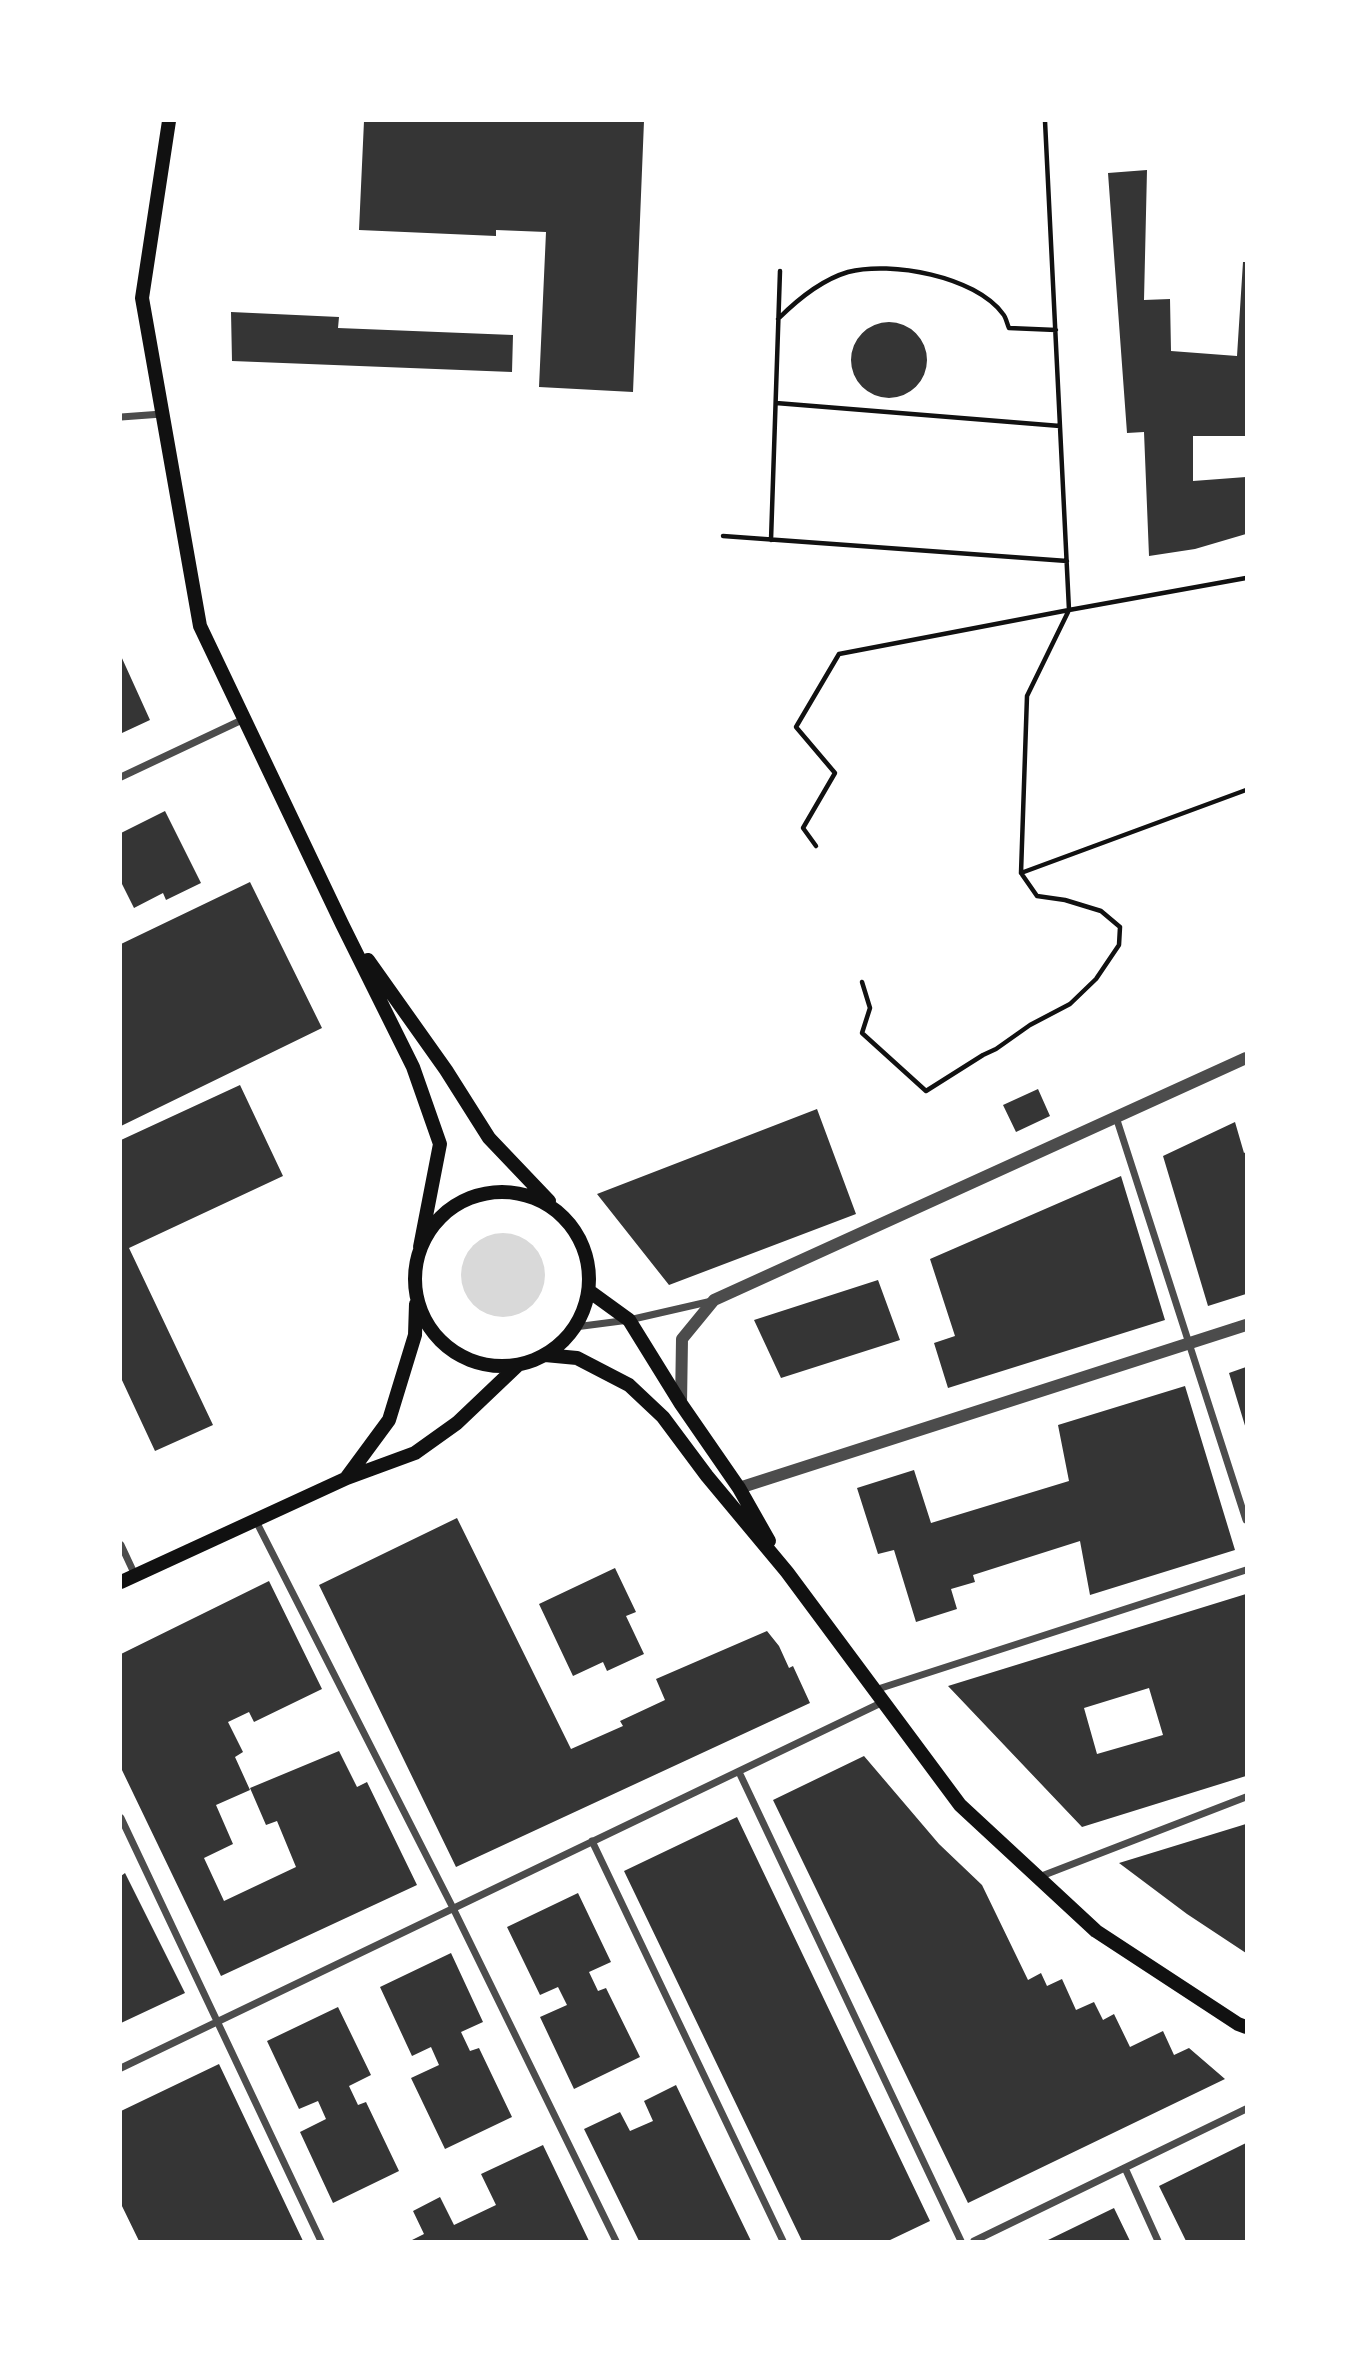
<!DOCTYPE html>
<html>
<head>
<meta charset="utf-8">
<style>
	body { margin:0 }
	#map { position:relative; width:1367px; height:2362px; overflow:hidden; background:#fff; font-family:"DejaVu Sans",sans-serif }
	canvas { display:block }
	.frame { position:absolute; inset:0; border:122px solid #fff; pointer-events:none }
</style>
</head>
<body>
<div id="map">
<canvas width="1367" height="2362"></canvas>
<div class="frame"></div>
</div>
<script>
const ctx = document.querySelector('canvas').getContext('2d');
ctx.lineJoin = 'round';
function paint(path, color) { ctx.fillStyle = color; ctx.fill(path, 'evenodd'); }
function strokePath(path, color, width, dash) { ctx.strokeStyle = color; ctx.lineWidth = width; ctx.lineCap = dash ? 'butt' : 'round'; ctx.setLineDash(dash || []); ctx.stroke(path); }
paint(new Path2D(`
	M461 1275a42 42 0 1 1 84 0a42 42 0 1 1-84 0Z`), '#d9d9d9');
paint(new Path2D(`
	M364,121H644L633,392L539,387L546,232L496,230V236L359,230Z
	M1147,170L1144,300L1170,299L1171,351L1237,356L1243,262H1246V436H1193V481L1246,477V534L1195,549L1149,556L1144,432L1127,433L1108,173Z
	M231,312L339,317L338,328L513,335L512,372L232,361Z
	M851 360a38 38 0 1 1 76 0a38 38 0 1 1-76 0Z
	M121,656L150,720L122,733L121,729Z
	M165,811L201,883L166,900L163,893L134,908L121,882V833Z
	M250,882L322,1028L121,1126V944Z
	M240,1085L283,1176L129,1248L213,1425L155,1451L121,1378V1140Z
	M1038,1089L1050,1116L1016,1132L1003,1105Z
	M817,1109L856,1214L669,1285L597,1194Z
	M1235,1122L1244,1153L1246,1152V1294L1208,1306L1163,1156Z
	M1121,1176L1165,1320L948,1388L934,1343L955,1336L930,1259Z
	M878,1280L900,1340L781,1378L754,1320Z
	M1246,1367V1429L1229,1373Z
	M1185,1386L1235,1550L1090,1595L1080,1541L973,1575L975,1582L951,1589L957,1609L916,1622L894,1550L878,1554L857,1488L914,1470L931,1523L1069,1481L1058,1425Z
	M457,1518L571,1749L623,1726L620,1721L665,1700L656,1679L767,1631L779,1646L789,1668L793,1666L810,1703L456,1867L319,1585Z
	M615,1568L636,1612L626,1616L644,1654L607,1671L603,1662L573,1676L539,1604Z
	M269,1581L322,1689L254,1722L249,1712L228,1722L243,1752L235,1757L250,1790L216,1805L233,1844L204,1858L224,1901L296,1867L277,1821L266,1825L250,1788L339,1751L357,1787L367,1782L417,1885L221,1976L121,1768V1654Z
	M1246,1594V1776L1082,1827L948,1686ZM1149,1688L1163,1735L1097,1754L1084,1708Z
	M864,1756L939,1844L982,1885L1028,1980L1041,1973L1047,1986L1062,1979L1076,2010L1094,2002L1103,2020L1114,2014L1130,2047L1163,2031L1174,2055L1189,2048L1225,2079L968,2203L773,1800Z
	M737,1817L930,2221L888,2241H802L624,1871Z
	M1246,1824V1953L1187,1914L1119,1863Z
	M125,1873L185,1993L121,2023V1876Z
	M578,1893L611,1962L589,1972L598,1991L606,1988L640,2057L574,2089L540,2017L567,2005L558,1987L540,1995L507,1927Z
	M451,1953L483,2022L461,2032L470,2051L479,2048L512,2117L445,2149L411,2078L439,2065L431,2047L412,2056L380,1987Z
	M338,2007L371,2075L349,2086L358,2105L366,2102L399,2171L333,2203L300,2132L326,2119L318,2101L299,2109L267,2041Z
	M219,2064L303,2241H139L121,2204V2111Z
	M676,2085L721,2179L751,2241H639L584,2129L620,2112L630,2131L653,2121L644,2101Z
	M1246,2143V2241H1186L1159,2186Z
	M543,2145L589,2241H410L424,2234L413,2211L440,2197L454,2225L496,2205L481,2174Z
	M1114,2208L1130,2241H1046Z`), '#353535');
strokePath(new Path2D(`
	M1045,121L1069,610L1246,578
	M778,319C798,299 821,280 848,272C891,261 975,276 1003,314C1006,317 1007,324 1009,328L1056,330
	M776,403L1060,426
	M723,536L1067,561
	M771,540L780,271
	M816,846L803,828L835,773L796,727L839,654L1069,610
	M1021,873L1246,790
	M862,982L870,1008L862,1033L926,1091L983,1055L996,1049L1030,1025L1070,1004L1096,979L1119,945L1120,927L1101,911L1065,900L1037,896L1021,873L1027,696L1069,610`), '#111', 4.5);
strokePath(new Path2D(`
	M121,417L162,414
	M121,777L244,719
	M1116,1117L1246,1520
	M575,1327L629,1320L712,1301
	M256,1521L453,1908L616,2241
	M121,1545L135,1575
	M875,1690L1246,1570
	M739,1772L961,2241
	M121,1818L321,2241
	M592,1841L783,2241
	M1039,1877L1246,1797
	M121,2068L883,1702
	M1125,2168L1158,2241
	M974,2241L1246,2109`), '#4c4c4c', 7);
strokePath(new Path2D(`
	M681,1404L682,1339L714,1300L1246,1058
	M739,1488L1246,1325`), '#4c4c4c', 12);
strokePath(new Path2D(`
	M169,121L142,298L200,626L342,924L413,1067L440,1144L420,1247
	M368,960L446,1070L489,1138L549,1201
	M415 1279a87 87 0 1 1 174 0a87 87 0 1 1-174 0Z
	M589,1291L629,1320L681,1404L739,1488L769,1541
	M545,1355L577,1358L629,1385L663,1417L707,1476L787,1572L960,1805L1096,1931L1238,2024L1246,2027
	M347,1477L389,1420L415,1335L416,1304
	M121,1582L347,1478L415,1453L457,1423L518,1365`), '#111', 14);
</script>
</body>
</html>
